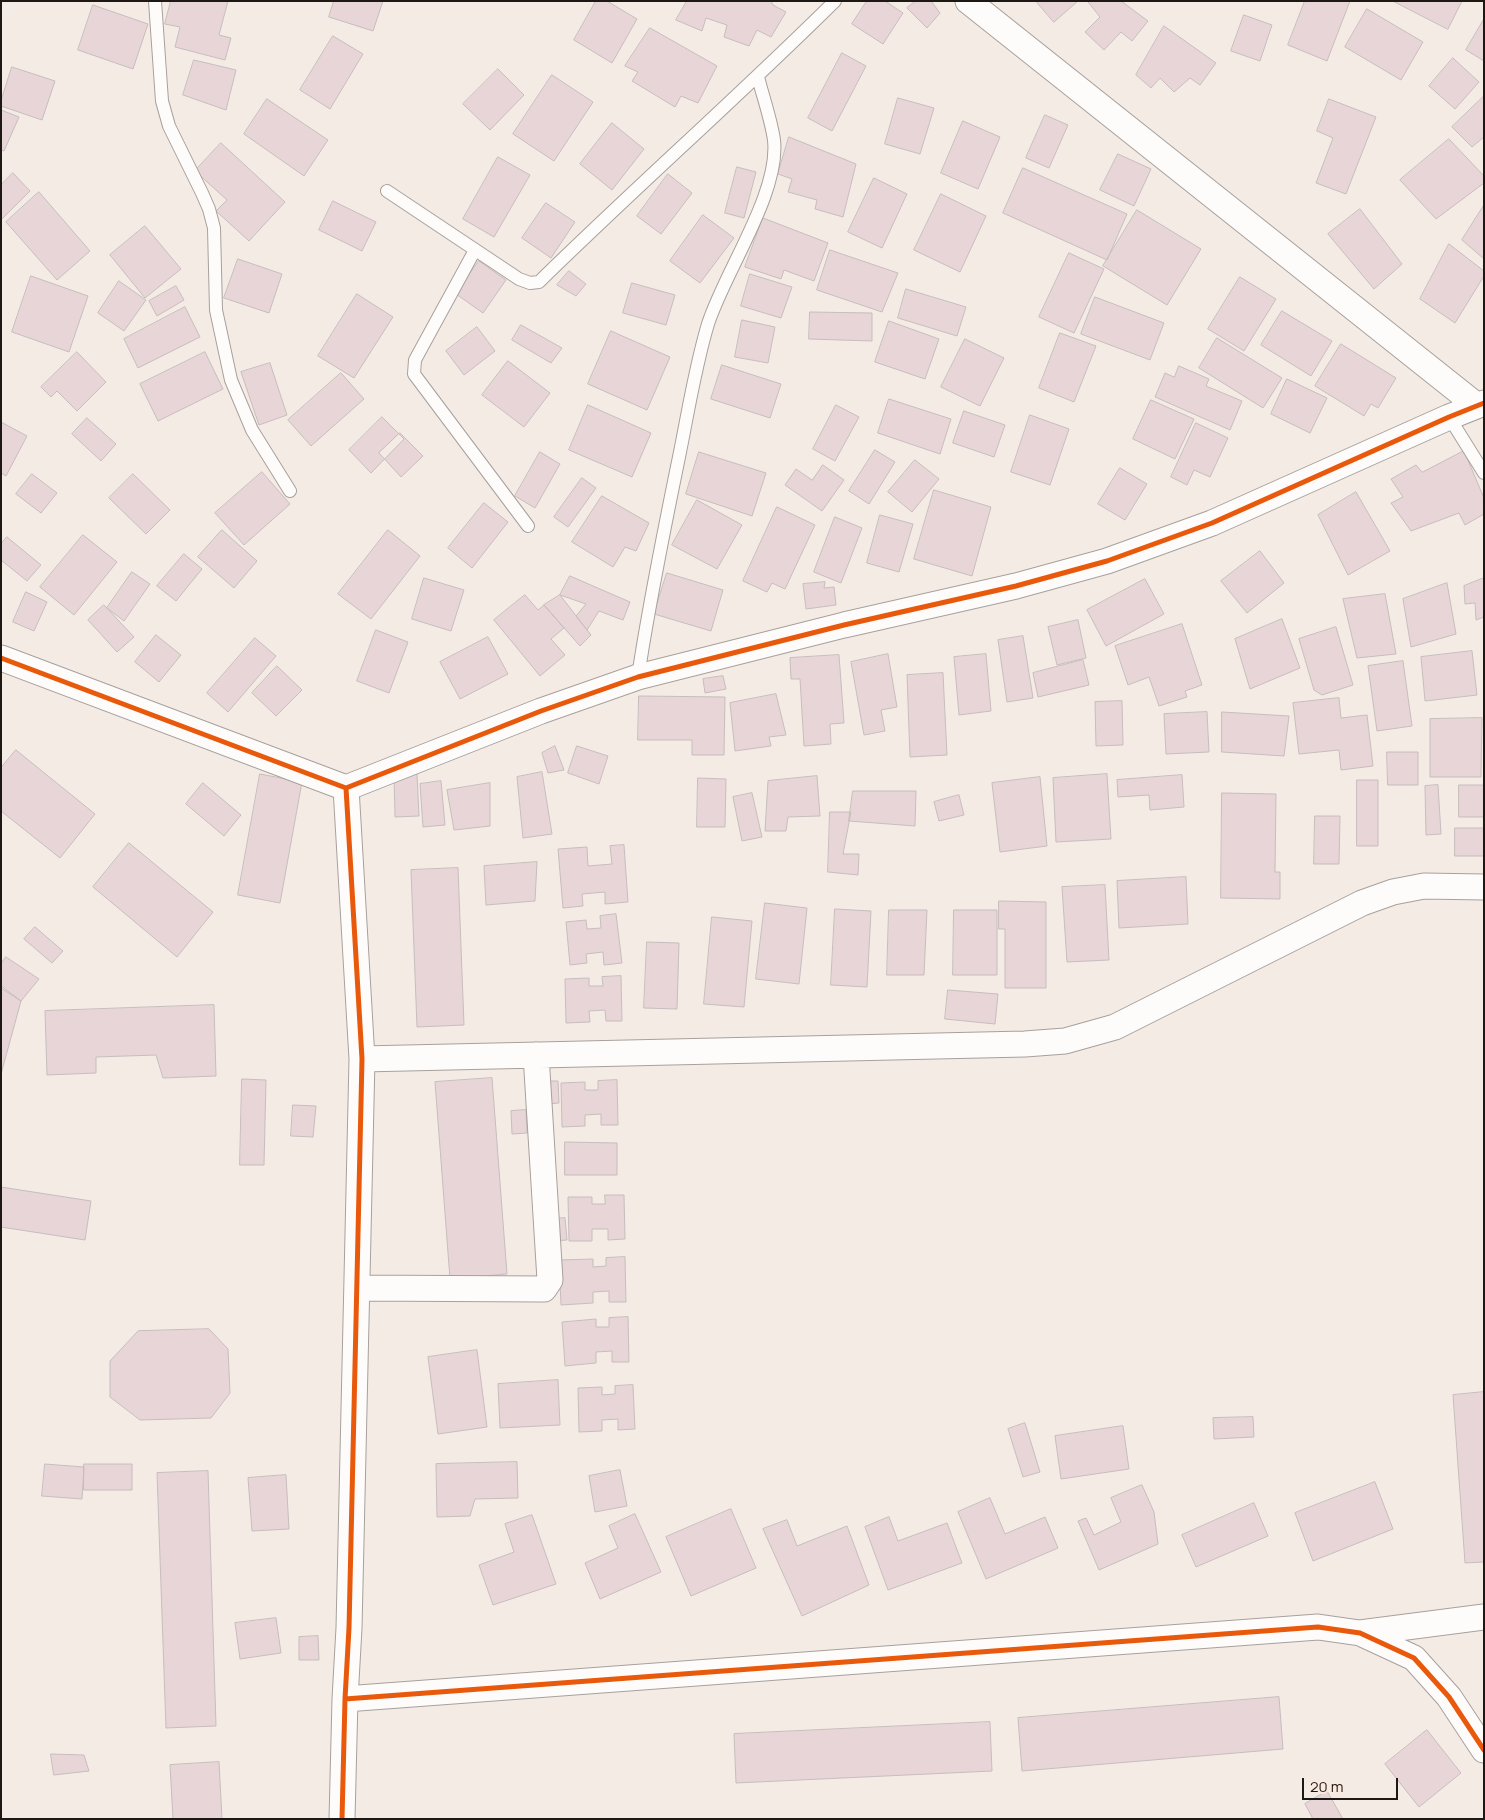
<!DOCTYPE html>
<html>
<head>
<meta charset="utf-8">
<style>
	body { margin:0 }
	#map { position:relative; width:1485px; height:1820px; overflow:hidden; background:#f5ebe5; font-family:Manrope,sans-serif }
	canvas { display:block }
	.frame { position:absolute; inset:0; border:2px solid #1e1814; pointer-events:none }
	.scale { position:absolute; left:1302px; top:1778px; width:96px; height:22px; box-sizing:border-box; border:2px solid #1e1814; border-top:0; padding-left:6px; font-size:15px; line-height:18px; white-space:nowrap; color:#1e1814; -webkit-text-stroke:4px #fbeadf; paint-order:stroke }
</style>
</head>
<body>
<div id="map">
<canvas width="1485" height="1820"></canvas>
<div class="frame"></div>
<div class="scale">20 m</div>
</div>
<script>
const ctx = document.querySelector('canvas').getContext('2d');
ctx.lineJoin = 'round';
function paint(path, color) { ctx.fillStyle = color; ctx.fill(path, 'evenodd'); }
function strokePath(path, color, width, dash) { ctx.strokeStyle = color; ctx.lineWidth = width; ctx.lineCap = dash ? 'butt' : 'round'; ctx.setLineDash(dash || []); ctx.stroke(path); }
const building = new Path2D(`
	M171,1H228L219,35L231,38L225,60L175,47L180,27L165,24Z
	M334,1H383L373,31L329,17Z
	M596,1H607L637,19L612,63L574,40Z
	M687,1H771L773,5L786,12L771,37L757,30L749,46L724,37L727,25L706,18L702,31L676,20Z
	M867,1H885L903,13L883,44L852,24Z
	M916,1H931L940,13L927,28L907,8Z
	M1036,1H1078L1054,22Z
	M1090,1H1121L1148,21L1132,41L1121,32L1104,50L1085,32L1100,17L1088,2Z
	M1305,1H1350L1327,61L1288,45Z
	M1393,1H1462L1448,29Z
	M93,5L148,24L133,69L78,50Z
	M1367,9L1423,42L1401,80L1345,47Z
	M1244,15L1272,25L1260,61L1231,51Z
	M1484,19V61L1466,50Z
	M1164,26L1216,63L1200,85L1190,78L1174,92L1160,78L1151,88L1136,75Z
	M650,28L717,66L698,103L681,96L675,107L632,81L638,72L625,66Z
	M333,36L363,54L330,109L300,90Z
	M842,53L866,66L832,131L808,118Z
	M1453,58L1479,82L1455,109L1429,86Z
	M194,60L236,70L226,110L183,95Z
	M12,67L55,81L42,120L1,106V101Z
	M498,69L524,95L490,130L463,104Z
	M552,75L593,102L554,161L513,134Z
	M1484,96V137L1472,147L1452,127Z
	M898,98L934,108L920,154L885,144Z
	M267,99L328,140L304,176L244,134Z
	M1329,99L1376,117L1346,194L1316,183L1333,138L1317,131Z
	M1,110L19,117L4,151L1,150Z
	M1045,115L1068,125L1049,168L1026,158Z
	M963,121L1000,137L978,189L941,173Z
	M612,123L644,149L612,190L580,164Z
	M789,137L856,164L843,217L815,209L817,200L788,192L792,179L778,174Z
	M1449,139L1484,176V183L1436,219L1400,180Z
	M221,143L285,202L249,241L216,211L227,200L195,171Z
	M1118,154L1151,169L1134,206L1100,190Z
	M498,157L530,175L494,237L463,219Z
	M737,167L756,172L744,218L725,213Z
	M1023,168L1127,214L1107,260L1003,213Z
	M13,173L30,191L1,220V185Z
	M668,174L692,193L661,234L637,216Z
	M874,178L907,194L882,248L848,232Z
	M39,192L90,251L57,280L6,222Z
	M941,194L986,216L960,272L914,250Z
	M333,201L376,222L362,251L319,230Z
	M546,203L575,222L551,258L522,238Z
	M1484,205V259L1462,240Z
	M1360,209L1402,264L1374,289L1328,234Z
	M1137,210L1201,249L1167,305L1103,266Z
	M703,215L734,238L700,283L670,261Z
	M763,218L828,243L814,281L784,270L781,279L745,267Z
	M145,226L181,269L145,298L110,255Z
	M1449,244L1484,271V276L1455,323L1420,299Z
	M830,250L898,273L882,312L817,290Z
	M1069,253L1104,269L1074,333L1039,317Z
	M238,259L282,274L269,313L224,298Z
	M479,261L506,280L483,313L456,294Z
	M569,271L586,284L576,296L557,285Z
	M750,274L792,287L781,318L741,306Z
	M31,276L88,296L69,352L12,332Z
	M1240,277L1276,299L1244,351L1208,329Z
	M119,281L146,300L124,331L98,313Z
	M632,283L675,295L666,325L623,313Z
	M176,286L184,300L157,316L149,301Z
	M906,289L966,307L957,336L898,318Z
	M357,294L393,317L354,378L318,356Z
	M1095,297L1164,323L1150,360L1081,334Z
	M185,307L200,337L138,368L124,339Z
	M1282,311L1332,341L1311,376L1261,345Z
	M810,312L872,313V341L809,339Z
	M742,320L775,327L768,363L735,357Z
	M889,321L939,339L925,379L875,362Z
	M521,325L562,348L551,363L512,340Z
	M477,327L495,351L464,375L446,351Z
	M611,331L670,357L647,410L588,384Z
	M1060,333L1096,346L1074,402L1039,388Z
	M1217,338L1282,378L1263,408L1199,368Z
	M965,339L1004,358L980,406L941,387Z
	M1341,344L1396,378L1378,408L1371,404L1364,416L1315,386Z
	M77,352L106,382L77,411L57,391L51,397L41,387Z
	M205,352L223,389L158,421L140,384Z
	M508,361L550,393L524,427L482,395Z
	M270,363L287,415L259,425L241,372Z
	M722,365L781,384L770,418L711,399Z
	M1179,366L1209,379L1206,386L1242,401L1230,430L1155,397L1165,373L1174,377Z
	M341,373L364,399L311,446L288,420Z
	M1287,379L1327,398L1310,433L1271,414Z
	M889,399L951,419L940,454L878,433Z
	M1151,400L1194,419L1175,459L1133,439Z
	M588,405L651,433L632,477L569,450Z
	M836,405L859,417L835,461L813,449Z
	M964,411L1005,425L994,457L953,443Z
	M1030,415L1069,429L1050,485L1011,472Z
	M382,417L404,439L371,473L349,450Z
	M87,418L116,444L101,461L72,434Z
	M1,422L27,436L6,476L1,473Z
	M1196,423L1228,438L1210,477L1194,470L1187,485L1171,477Z
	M400,433L423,456L401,477L379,453Z
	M875,450L895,462L869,504L849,491Z
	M1464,451L1484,498V514L1465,525L1459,513L1411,531L1391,503L1403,497L1391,479L1416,465L1422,472Z
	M540,452L560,464L535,508L515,496Z
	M699,452L766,473L752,516L686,494Z
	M915,460L939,479L912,512L888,492Z
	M823,465L844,480L822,511L785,485L796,469L812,480Z
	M1120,468L1147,484L1125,520L1098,504Z
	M262,472L290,504L244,545L215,513Z
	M32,474L57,493L41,513L16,494Z
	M133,474L170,510L146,534L109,498Z
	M582,478L596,488L568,527L554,517Z
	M934,490L991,507L972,576L914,559Z
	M1356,492L1390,551L1348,575L1318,515Z
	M602,496L649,523L636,551L625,547L613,567L572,542Z
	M697,500L742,525L717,569L672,545Z
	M484,503L508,522L472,568L448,548Z
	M777,507L815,525L785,589L772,583L767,592L743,581Z
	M880,515L913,524L899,572L867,563Z
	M835,517L862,528L841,583L814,572Z
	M222,530L257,561L234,588L198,557Z
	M388,530L420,556L371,619L338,594Z
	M83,535L117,562L74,615L40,587Z
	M7,537L41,565L27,581L1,560V544Z
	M1260,551L1284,583L1247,613L1221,581Z
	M184,554L202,569L176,601L157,586Z
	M132,572L150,584L124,621L107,608Z
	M667,573L723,590L711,631L654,614Z
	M570,576L630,602L623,620L599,611L587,630L576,616L586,604L560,595Z
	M424,578L464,590L451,631L412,619Z
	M1484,578V617L1476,620L1475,603L1465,604L1464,586Z
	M1145,579L1164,614L1106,646L1087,610Z
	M825,582L824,588L834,587L836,605L806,609L803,584Z
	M1447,583L1456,634L1411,647L1403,599Z
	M26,592L47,602L34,631L13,622Z
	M1385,594L1396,654L1357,658L1343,599Z
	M525,595L538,610L544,605L564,628L551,639L565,655L540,676L494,620Z
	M560,595L591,635L580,646L544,605Z
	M104,605L134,637L117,652L88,620Z
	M1282,619L1300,668L1250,689L1235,639Z
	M1078,620L1086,658L1057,665L1048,627Z
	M1182,624L1202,685L1185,691L1187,697L1159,706L1149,677L1128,685L1115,646Z
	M1336,627L1353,685L1322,695L1314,690L1299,639Z
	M376,630L408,642L389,693L357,681Z
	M156,635L181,655L159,682L135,662Z
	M1023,636L1033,698L1007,702L998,640Z
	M488,637L508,674L460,699L440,662Z
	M255,638L276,656L228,712L207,693Z
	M1472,651L1477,695L1425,701L1421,657Z
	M888,654L897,707L881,710L885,731L864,735L851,662Z
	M986,654L991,711L959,715L954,657Z
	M839,655L844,723L830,724L831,744L804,746L800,679H791L790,658Z
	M1083,660L1089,685L1038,697L1033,673Z
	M1403,661L1412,726L1377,731L1368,666Z
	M277,666L302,690L276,716L252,693Z
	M943,673L947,755L910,757L907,675Z
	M723,676L726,689L705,693L703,679Z
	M776,694L786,735L769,737L771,746L735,751L730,703Z
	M639,696L725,697L724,755H692V740H638Z
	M1339,698L1341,718L1367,715L1373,766L1341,770L1339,750L1299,754L1293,703Z
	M1122,701L1123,745L1096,746L1095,702Z
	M1207,712L1209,752L1166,754L1164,714Z
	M1222,712L1289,716L1284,756L1222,752Z
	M1482,718L1481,777H1430V719Z
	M555,746L564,770L548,773L542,753Z
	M577,746L608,756L599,784L568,773Z
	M16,750L95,814L60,858L1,811V768Z
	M1387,752H1418V785H1388Z
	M542,772L552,834L523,838L517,777Z
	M260,774L302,782L280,903L238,895Z
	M417,774L419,816L395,817L394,775Z
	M1107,774L1111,839L1056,842L1053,778Z
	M1182,775L1184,807L1150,810L1149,795L1118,797L1117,780Z
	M817,776L820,816L788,817L786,831H765L768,781Z
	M1040,777L1047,846L1000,852L992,783Z
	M698,778L726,779L725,827H697Z
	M1357,780H1378V846H1357Z
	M441,781L445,825L423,827L420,784Z
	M203,783L241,815L224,836L186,804Z
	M490,783V826L454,830L447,790Z
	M1438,785L1441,834L1426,835L1425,786Z
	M1459,785H1484V817H1459Z
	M853,791H916L915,826L849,821Z
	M752,793L762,837L742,841L733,797Z
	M1222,793L1276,794L1275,872H1280V899L1221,898Z
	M959,795L964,815L939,821L934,802Z
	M830,812H851L843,854H859L858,875L828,872Z
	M1315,816H1340L1339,864H1314Z
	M1455,828H1484V856H1455Z
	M129,843L213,912L177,957L93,887Z
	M624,845L628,902L605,904V892L582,894L583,906L563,908L558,849L587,847L588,866L612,864L610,846Z
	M537,862L535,901L486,905L484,866Z
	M458,868L464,1025L417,1027L411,870Z
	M1186,877L1188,924L1119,928L1117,881Z
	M1105,885L1109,960L1067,962L1062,887Z
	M999,901L1046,902V988H1005V929H999Z
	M765,903L807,908L799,984L756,979Z
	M835,909L871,911L867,987L831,985Z
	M889,910H927L924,975H887Z
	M954,910H997V975H953Z
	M616,914L622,963L604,965L603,952L586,954L587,963L570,965L566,922L586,920L587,929L601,928L600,916Z
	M712,917L752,921L744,1007L704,1004Z
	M35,927L63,951L52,963L24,939Z
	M647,942L679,943L677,1009L644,1008Z
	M6,957L39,979L21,1001L1,988V964Z
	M621,976L622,1021H606L605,1010L589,1011L590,1022L566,1023L565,979L589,978V986H603L602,977Z
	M1,986L21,1001L1,1074Z
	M948,990L998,994L995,1024L945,1019Z
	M214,1005L216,1076L163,1078L156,1055L96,1057V1073L47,1075L45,1011Z
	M492,1078L507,1274L450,1279L435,1082Z
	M242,1079L266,1080L264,1165H240Z
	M617,1080L618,1125H601V1114L585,1115V1126L562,1127L561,1083L585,1082V1090H598V1081Z
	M546,1081H558L559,1103L547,1104Z
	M293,1105L316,1106L313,1137L291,1136Z
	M526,1110L527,1133L512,1134L511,1111Z
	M565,1142L617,1143V1175H565Z
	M1,1187L91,1201L85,1240L1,1227Z
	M605,1195H624L625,1239L608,1240V1229H592V1241H569L568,1197H592V1204H605Z
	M565,1218L567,1240L554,1241L553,1219Z
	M625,1257L626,1302H609V1291L593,1292V1303L561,1305L559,1260L593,1259V1267L606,1266V1258Z
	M628,1317L629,1362H612V1351L596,1352V1363L565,1366L562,1322L596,1319V1327H609V1318Z
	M209,1329L228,1349L230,1393L211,1418L140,1420L110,1397V1361L138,1331Z
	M477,1350L487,1427L438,1434L428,1357Z
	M558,1380L560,1425L500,1428L498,1384Z
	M633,1385L635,1429L618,1430V1419L602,1420V1431L579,1432L578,1388L602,1387V1395L615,1394V1386Z
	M1484,1392V1562L1465,1563L1453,1395Z
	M1253,1417L1254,1437L1214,1439L1213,1418Z
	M1025,1423L1040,1472L1023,1477L1008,1429Z
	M1123,1426L1129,1469L1061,1479L1055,1436Z
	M517,1462L518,1498L475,1499L470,1516L437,1517L436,1464Z
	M45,1464L84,1467L82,1499L42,1496Z
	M84,1464H132V1490H84Z
	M620,1470L627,1506L595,1512L589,1476Z
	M208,1471L216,1726L166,1728L157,1473Z
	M286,1475L289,1529L252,1531L248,1478Z
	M1375,1482L1393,1529L1313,1561L1295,1513Z
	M1142,1485L1154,1512L1158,1544L1099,1570L1078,1521L1086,1518L1094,1535L1121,1522L1111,1498Z
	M990,1498L1005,1534L1045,1517L1058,1548L986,1579L958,1512Z
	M1254,1503L1268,1536L1196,1567L1182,1535Z
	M731,1509L756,1568L691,1596L666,1537Z
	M635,1514L661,1572L600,1599L585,1563L618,1548L609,1526Z
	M532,1515L556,1584L493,1605L479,1565L514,1552L505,1524Z
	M889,1517L898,1541L947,1523L962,1563L888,1590L865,1527Z
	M787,1520L797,1546L847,1526L869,1585L802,1616L763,1529Z
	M276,1618L281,1653L240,1659L235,1623Z
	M318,1636L319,1660H299V1637Z
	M1279,1697L1283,1749L1022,1771L1018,1718Z
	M990,1722L992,1771L736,1783L734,1734Z
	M1427,1730L1461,1773L1419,1807L1385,1764Z
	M51,1754L84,1755L89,1771L54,1775Z
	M219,1762L222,1819H173L170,1765Z
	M1327,1791L1343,1819H1313L1305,1804Z`);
paint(building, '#e8d5d7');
strokePath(building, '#c6bdbc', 1);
const service = new Path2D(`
	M155,1L162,101L169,126L202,193L209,209L214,228L216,310L231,380L252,430L290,491
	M387,191L519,279L530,283L539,282C636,187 738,97 835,1
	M475,250L415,360L414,374L528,526
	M1449,417L1484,473
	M638,677C649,603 664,530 679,457C688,413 695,367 708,324C725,271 780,193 774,140C771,119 763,97 758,77`);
const minor = new Path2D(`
	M968,1L1476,405
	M1,658L346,788L362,1059L349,1628L345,1699L342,1819
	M346,788L541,711L638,677L844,625L1016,586L1107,561L1212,523L1449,417L1484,403
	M362,1059L1025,1044L1065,1041L1115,1027L1362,903L1393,892L1424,886L1484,887
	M357,1288L544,1289L550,1280L536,1055
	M1360,1633L1484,1617
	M345,1699L1318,1627L1360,1633L1414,1658L1449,1697L1484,1750`);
strokePath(service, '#a7a09c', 14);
strokePath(minor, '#a7a09c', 27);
strokePath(service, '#fefcfb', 12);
strokePath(minor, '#fefcfb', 25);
strokePath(new Path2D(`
	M1,658L346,788L362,1059L349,1628L345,1699L342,1819
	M346,788L541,711L638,677L844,625L1016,586L1107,561L1212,523L1449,417L1484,403
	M345,1699L1318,1627L1360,1633L1414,1658L1449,1697L1484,1750`), '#e8590c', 5);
</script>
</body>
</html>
